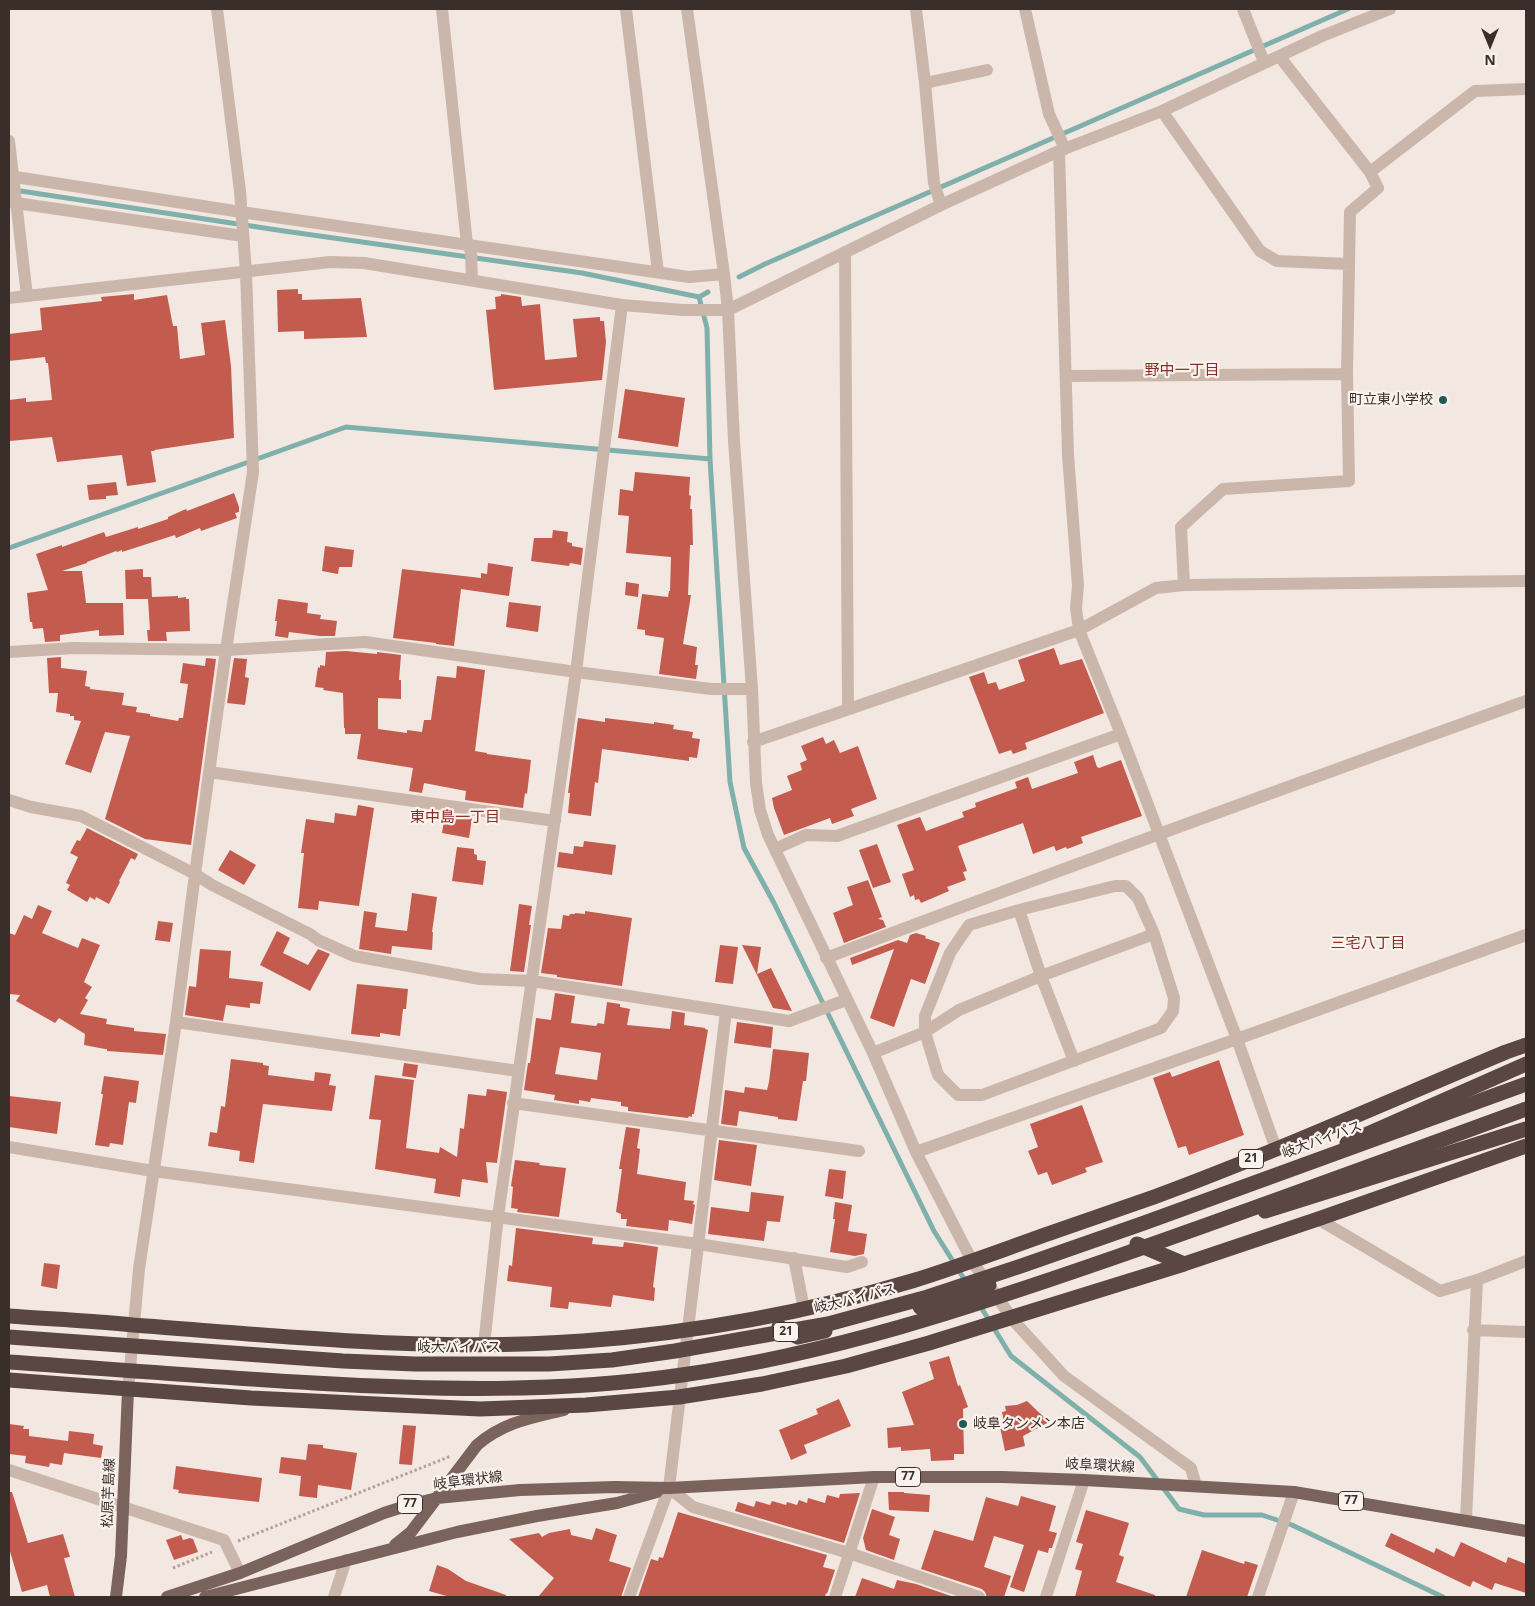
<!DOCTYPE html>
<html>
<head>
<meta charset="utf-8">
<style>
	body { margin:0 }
	#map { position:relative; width:1535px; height:1606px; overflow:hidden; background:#f3e8e1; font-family:"Noto Sans",sans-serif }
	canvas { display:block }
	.frame { position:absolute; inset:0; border:10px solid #3a2e2b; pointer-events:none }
	.north { position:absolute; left:1465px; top:20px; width:50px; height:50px; -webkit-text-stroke:4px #faf2ed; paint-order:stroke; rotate:180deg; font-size:14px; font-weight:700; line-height:20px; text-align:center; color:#3a2e2b }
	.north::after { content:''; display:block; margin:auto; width:18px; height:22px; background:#3a2e2b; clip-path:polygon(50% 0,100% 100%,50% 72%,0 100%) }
</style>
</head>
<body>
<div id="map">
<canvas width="1535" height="1606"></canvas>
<div class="frame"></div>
<div class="north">N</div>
</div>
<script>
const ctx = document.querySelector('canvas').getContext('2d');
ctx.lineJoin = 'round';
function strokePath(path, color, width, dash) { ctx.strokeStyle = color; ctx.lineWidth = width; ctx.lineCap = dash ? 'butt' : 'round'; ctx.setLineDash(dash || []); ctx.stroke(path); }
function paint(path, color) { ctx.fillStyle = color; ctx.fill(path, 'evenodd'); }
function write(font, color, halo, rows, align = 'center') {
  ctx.font = font + ' "Noto Sans","Noto Sans JP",sans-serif'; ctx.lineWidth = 4.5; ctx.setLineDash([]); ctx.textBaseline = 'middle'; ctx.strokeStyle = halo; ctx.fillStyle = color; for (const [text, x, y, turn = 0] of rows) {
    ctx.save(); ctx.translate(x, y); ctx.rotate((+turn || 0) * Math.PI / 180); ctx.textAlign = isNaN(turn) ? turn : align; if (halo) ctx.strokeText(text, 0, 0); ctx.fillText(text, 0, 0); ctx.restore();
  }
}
strokePath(new Path2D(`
	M14,190L284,231L582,273L699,297L708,292
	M739,277L765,264L1348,9
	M699,297L707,328L710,459L730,782L744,848L774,903L934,1231L966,1282
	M9,548L346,427L710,459
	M979,1304L1011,1356L1140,1457L1179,1509L1204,1515H1262L1292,1525L1443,1597`), '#80b0ab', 5);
paint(new Path2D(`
	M298,289V294H302V300L361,298L367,337L304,339V331L278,332L277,290Z
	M134,294V300L167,295L173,326H177L180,359L205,355L201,323L225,320L231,366L234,438L154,450L155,451H151L156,482L127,486L122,455L57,462L52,437L10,441L9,400L26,398V402L52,400L48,363H46L45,357L9,361V334L42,330L40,308L102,301L101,297Z
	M501,294L521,297L522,306L540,304L545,360L577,357L573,319L600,317V321H604L606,342L602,380L494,390L486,310L496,309L495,297L501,296Z
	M625,389L685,398L678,447L618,438Z
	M635,472L690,477L689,495L691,496L690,509H692L693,545H690L688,595H691L683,644L697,647L695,665H698L696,679L659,674L664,638L645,635V630L637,629L642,594L668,597L669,591H670L671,557L626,553L629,516L618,515L620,489L633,491Z
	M116,482L118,495L106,496V499L89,500L87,485Z
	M234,493L239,507V512L235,513L237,518L201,531L200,528L176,538L175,535L122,552V550L117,552L116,551L87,562V563L62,571H82L86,603H123L124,635L99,636V630L60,635V641L45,642L43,628L33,629L32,622H30L27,593L48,590L36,554L62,545V547L104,532L106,537L138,527V529L168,519V517L186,509L187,511Z
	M553,530L568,532L567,542L572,543V546L583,548L581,565L570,563L569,566L531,561L534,538H552Z
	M325,546L354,550L352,567H339L338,574L322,571Z
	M488,563L513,567L509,596L461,589L454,646L436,644V643L393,638L402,569L481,578V573L487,574Z
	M143,569V577H151L152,597L178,596V598L186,597V599H189L190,631L166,632L167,641H148L147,630H150L148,599H126L125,570Z
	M626,582L639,584L638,597L625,595Z
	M278,599L308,603L307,613L321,615L320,619L337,621L335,636H320L289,632L288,638L275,636L277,621H275Z
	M509,602L541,606L538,632L506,627Z
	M1054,648L1060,665L1082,659L1104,713L1025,743L1027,749L1013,754L1011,750L999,754L969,677L984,672L988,684L996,682L999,690L1025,681L1018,660Z
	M346,651L377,654V652L401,655L399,680H401V699L378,698V729L407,733V730L422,732L424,720H431L437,676L456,678L457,666L485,670L475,751L487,753V754L531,760L527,794L525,793L523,808L465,800L466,791L424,783L422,793L409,791L413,768L357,759L361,734H345V728H344L343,693L323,690L324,688L315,687L318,667L320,668V665L325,666L326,652Z
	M61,657V668L87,671L85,686L90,687V689L124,693L122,705L137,707L136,712L150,714V716L178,721L179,718H183L188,684L180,683L183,663L205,666L206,658L216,659L191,845L145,839L105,819L130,736L105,732L91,773L65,764L81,721L74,720V716H70V714L56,712L58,693H49L47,658Z
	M234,658L247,659L245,677L249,678L245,705L227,703Z
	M578,718L605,722V718L654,724V722L674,725L673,729L693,732L692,738L700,739L697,758L689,757V761L602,749L598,783L595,782L591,816L568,813L570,793H568Z
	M823,737L826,744L834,740L840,753L858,746L877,799L851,809L854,816L832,824L830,818L784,835L774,808L772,798L792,790L787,776L802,770L800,763L807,760L801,746Z
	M1093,755L1097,767L1099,768L1121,760L1142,816L1081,837L1083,843L1067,849L1066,847L1056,851L1054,846L1033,854L1023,823L986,836L958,846L967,871L963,872L966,880L947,887L949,891L921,903L919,899L915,900L914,895L910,897L902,874L914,870L897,825L920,817L926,831L964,817L962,812L976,807L975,803L1017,788L1015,782L1028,777L1032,789L1078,773L1074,762Z
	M358,805L374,808L359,906L319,901L318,910L298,908L304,853H301L306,819L334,823L335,813L356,816Z
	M455,815L472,818L469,838L442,833L444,820L454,822Z
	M87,828L138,854L135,860L131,858L119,881L120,882L109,904L96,897L95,900L90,897L87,902L67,890L70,885L66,883L78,857L70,853L77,840L80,841Z
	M584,841L616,845L612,875L557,867L559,852L573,854L574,846L583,847Z
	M877,844L891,882L873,888L859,850Z
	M457,847L474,849V854L477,855V860L486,861L483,885L452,881Z
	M230,850L256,865L244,885L218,870Z
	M868,880L882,917L878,919L883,920L886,927L844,943L833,913L853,905L847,887Z
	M412,893L437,897L432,932H433L432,950L392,946L391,954L359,949L364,911L377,913L375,927L407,931Z
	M519,904L532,906L529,925H531L524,972L510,971Z
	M38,905L52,911L42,933L78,948L82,938L100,945L84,982L92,987L85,998L88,1000L80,1014L107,1019L106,1024L134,1028V1031L166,1034L163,1055L107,1051V1049H105L84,1045L85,1034L59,1018L55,1023L16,1001L20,995L9,994V933L15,935L24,915L32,919Z
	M585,911L632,918L622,986L557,977V975L541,973L548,928L561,929L563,915L569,916L570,914H575V913L585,914Z
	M158,921L173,923L170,942L155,940Z
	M277,931L290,938L283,953L308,965L318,949L330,954L310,991L260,965Z
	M916,933L926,936L925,938L940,943L925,984L911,979L894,1027L870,1018L894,949L852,965L850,958L898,940L907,943L910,935Z
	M720,945L738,947L733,984L715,982Z
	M742,945L761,947L757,974L771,968L792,1011L773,1008L757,975Z
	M200,949L231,951L229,978L263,982L260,1004L250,1003V1008L226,1005L223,1021L185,1015L189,986L196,987Z
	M357,984L408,989L406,1009H403L400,1036L380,1033V1037L351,1034Z
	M555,993L575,996L571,1023L596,1026L598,1023L604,1024L607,1002L620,1004V1007L630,1009L627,1025L670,1029L672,1011L685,1013L684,1025L705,1028V1029L708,1030L694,1114H692V1117L689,1116L688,1118L628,1111V1107L621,1106V1102L591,1098L590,1102L579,1100V1104L554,1100L555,1095L524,1090L528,1063H530L536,1018L551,1020ZM560,1047L601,1053L597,1080L555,1074Z
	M737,1022L773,1027L771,1048L734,1043Z
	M773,1049L809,1053L806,1081H803L797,1121L778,1119V1117L739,1111L737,1126L721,1124L725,1090L744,1093L745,1087L767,1090L769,1082Z
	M231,1059L263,1063V1065L269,1066L268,1075L314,1081L315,1072L331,1074L329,1085L336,1086L332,1111L263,1104L254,1163L239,1161L240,1151L208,1146L210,1132L217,1133L221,1106L225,1107Z
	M1219,1060L1244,1135L1189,1155L1186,1146L1178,1148L1153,1078L1170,1072L1172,1077Z
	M404,1063L418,1065L416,1078L402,1076Z
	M375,1075L414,1080L406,1148L439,1153L440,1147L457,1157L460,1128L464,1129L468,1094L486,1096L487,1089L507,1092L497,1163L486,1162L488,1183L462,1179L460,1197L434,1193L436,1179L375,1169L381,1120L369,1119Z
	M104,1076L139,1081L136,1103L129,1102L123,1145L110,1143L109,1147L95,1145L103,1094H101Z
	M9,1096L61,1102L57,1134L9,1127Z
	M1082,1105L1103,1162L1085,1168L1087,1172L1052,1185L1047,1172L1038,1175L1028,1151L1038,1147L1030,1124Z
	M626,1127L640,1129L637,1148L640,1149L637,1174L686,1182L684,1200L694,1201L693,1204L695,1205L692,1224L669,1220L668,1231L626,1226L627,1219H621V1214L616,1212L622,1169H619Z
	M719,1140L757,1145L751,1186L714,1180Z
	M515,1160L540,1163L539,1165L566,1168L559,1217L517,1212L518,1209L511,1208L513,1187L511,1186Z
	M829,1169L846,1171L843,1199L825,1196Z
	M751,1192L784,1196L780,1222L767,1221L764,1241L708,1234L711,1207L749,1212Z
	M835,1202L852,1205L848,1231L867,1234L864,1254L855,1256L830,1252L835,1219H833Z
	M516,1228L593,1238L592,1244L623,1247L624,1242L658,1247L653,1287L655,1288L654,1301L613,1295L611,1307L569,1302L568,1309L550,1307L552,1287L507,1281L509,1265L512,1266Z
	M44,1263L60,1265L57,1289L41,1286Z
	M949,1356L958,1386L960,1385L968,1407L963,1409L964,1454H954V1460L931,1461L930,1449L901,1451V1447L888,1448L887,1428L914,1425L902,1392L934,1379L929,1362Z
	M839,1399L851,1426L804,1445L807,1453L791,1460L779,1430L818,1414L816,1409Z
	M1027,1401L1049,1422L1023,1436L1025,1446L1005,1451L1000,1427L1005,1426L1002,1412L1006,1411L1005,1406L1017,1405Z
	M9,1424L24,1426L23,1429H29V1436L68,1441L69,1431L94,1434L93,1444L103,1446L101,1458L64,1453L62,1465L50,1463L49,1467L25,1463L26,1456L9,1454Z
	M403,1425L416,1426L412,1465L399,1464Z
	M308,1444L323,1445V1448L357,1453L351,1490L318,1485L317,1498L299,1496L301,1476L279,1473L281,1457L306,1460Z
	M176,1466L262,1478L259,1502L178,1493L179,1490L173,1489Z
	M9,1492H12L28,1543L63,1534L70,1557L64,1558L75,1597H50L47,1585L22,1592L9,1548Z
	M888,1492H904V1493L930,1495L929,1512L889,1510Z
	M860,1493L844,1543L735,1511L738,1502L754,1507L756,1501L770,1505L772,1501L786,1505L787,1502L797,1505L799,1500L807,1503L808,1498L825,1503L827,1495L839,1498L840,1494Z
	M1021,1496L1056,1506L1049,1531L1057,1533L1052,1548H1049L1048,1553L1038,1550L1024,1592L1010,1587L1024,1545L994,1536L984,1567L1011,1576L1004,1597H987L985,1592L982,1589L921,1569L934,1530L973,1541L986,1497L1018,1506Z
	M872,1509L895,1517L889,1535L900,1539L894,1560L866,1550L863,1538Z
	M1086,1510L1129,1523L1119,1555L1124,1557L1116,1582L1155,1595V1597H1075L1082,1571L1075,1569L1083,1544L1076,1542Z
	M678,1512L827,1555L823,1567L835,1570L827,1594L826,1593L825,1597H638L651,1559L658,1561L659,1557L663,1558Z
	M596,1528L617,1535L609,1561L631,1568L621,1597H538L554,1578L509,1539L539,1533L542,1537L549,1533L570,1529L571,1535L592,1540Z
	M1391,1533L1434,1553L1436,1548L1454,1557L1461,1542L1506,1563L1508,1557L1526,1564V1593L1495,1583L1492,1590L1473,1581L1470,1587L1385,1546Z
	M181,1535L183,1540L190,1538L193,1539L198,1552L174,1560L166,1540Z
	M1202,1550L1244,1564L1245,1561L1258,1565L1247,1597H1186Z
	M437,1565L448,1569L466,1581L506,1595V1597H450L429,1591Z
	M862,1578L894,1589L897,1580L916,1584L954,1597H855Z`), '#c35b4e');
strokePath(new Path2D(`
	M238,1541L451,1456
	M173,1568L212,1552`), '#b7a096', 3, [2.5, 2.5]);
strokePath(new Path2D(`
	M442,9L467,244L471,251L472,280
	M626,9L658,272
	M687,9L724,274L728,310L734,441L752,689L756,783L760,810L768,835L873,1053L916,1152L972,1261L1013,1320L1064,1376L1191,1468L1196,1486
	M916,9L925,83L934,183L941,205
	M1025,9L1049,114L1065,149
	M1243,9L1264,62
	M925,83L987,70
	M1162,111L1260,251L1277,261L1349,264
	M9,141L27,296
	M1059,151L1068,455L1078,586L1076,608L1079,630L1121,734L1237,1039L1276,1149
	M1370,172L1475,91L1526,89
	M9,176L241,212L689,277L724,274
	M9,202L243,236
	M845,252L848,709
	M9,298L295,266L330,262L364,263L622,305L683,310H728L941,205L1059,151L1162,111L1322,36L1390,9
	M1066,376L1347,374
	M1184,585L1181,527L1223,489L1349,481L1347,374L1350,212L1378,188L1370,172L1279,56
	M9,652L74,648L226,650L365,642L576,672L711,689H752
	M753,742L1079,630L1156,588L1184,585L1526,581
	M209,772L555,821
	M9,800L31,807L81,816L195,874L212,885L310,934L318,940L354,956L480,979L532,981L789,1021L846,1000
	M775,849L806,835L837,836L1121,734
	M1115,886H1126L1138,898L1154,934L1174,998L1173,1011L1161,1028L982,1095H958L938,1075L925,1032V1016L950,953L969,925L1019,910Z
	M1019,910L1041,976L1074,1061
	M826,958C1059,870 1292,785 1526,701
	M176,1022L518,1071
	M873,1053L925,1032L959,1010L1041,976L1154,934
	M513,1103L859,1151
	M9,1147L153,1171L698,1244L847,1267L862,1262
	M916,1152L1237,1039L1526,935
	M1318,1219L1440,1291L1477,1280L1526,1261
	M794,1258L804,1309
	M1473,1330L1526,1332
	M484,1345L498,1216L576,672L622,305
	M128,1390L139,1269L176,1022L195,874L226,650L253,472L246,272L240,191L217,9
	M9,1470L224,1540L240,1573
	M669,1488L693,1507L849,1553L979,1597
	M1466,1520L1477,1280
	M334,1597L346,1560
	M629,1597L669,1488L726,1011
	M835,1597L874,1477
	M1046,1597L1084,1480
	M1258,1597L1294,1492`), '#cbb6ac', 12);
strokePath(new Path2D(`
	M395,1545L411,1532L477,1445C504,1422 531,1418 564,1410
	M116,1597L121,1556L128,1390
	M167,1597L240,1573L384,1513L409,1505L437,1498L520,1490L615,1487L669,1488L874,1477H1002L1084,1480L1294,1492L1526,1531
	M205,1597L457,1532L537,1516L617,1503L657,1492`), '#7b635d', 12);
strokePath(new Path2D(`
	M1347,1143L1526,1064
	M1265,1211L1526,1129
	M1137,1244L1184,1264
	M920,1307L989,1285
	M9,1316C50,1319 92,1321 133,1325C283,1336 433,1352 583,1341C694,1333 805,1313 912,1281C961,1266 1010,1247 1059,1230C1090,1219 1122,1208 1154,1197C1273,1153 1389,1101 1506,1052L1526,1045
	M779,1327L798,1337L825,1331
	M9,1380L251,1398L480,1409L586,1405L679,1397L762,1384L846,1366L929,1343L1184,1264L1318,1219L1526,1146`), '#5a4642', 15);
strokePath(new Path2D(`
	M9,1337L343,1361L415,1364H549L612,1360L675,1351L828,1324L924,1298L1021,1266L1144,1223L1526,1084
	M9,1362C110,1369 212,1377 314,1383C437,1390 560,1393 682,1375C830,1354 972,1307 1113,1258C1251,1210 1389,1159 1526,1109`), '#5a4642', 15);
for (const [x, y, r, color] of [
	[1443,400,5,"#215b56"],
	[963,1424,5,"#215b56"]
]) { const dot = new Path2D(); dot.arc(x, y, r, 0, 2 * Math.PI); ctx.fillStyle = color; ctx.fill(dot); strokePath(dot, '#faf2ed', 2); }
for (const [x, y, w] of [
	[1251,1159,25],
	[786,1332,25],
	[908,1477,25],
	[1351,1501,25],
	[410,1504,25]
]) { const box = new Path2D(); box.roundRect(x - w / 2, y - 9.5, w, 19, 4); ctx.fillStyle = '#faf2ed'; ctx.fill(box); strokePath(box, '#3a2e2b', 1); }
write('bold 12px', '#3a2e2b', null, [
	["21",1251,1159],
	["21",786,1332],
	["77",908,1477],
	["77",1351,1501],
	["77",410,1504]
]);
write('14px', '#3a2e2b', '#faf2ed', [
	["町立東小学校",1433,400],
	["岐阜タンメン本店",973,1424,"left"]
], 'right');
write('14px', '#3a2e2b', '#faf2ed', [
	["岐大バイパス",1322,1140,-20],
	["岐大バイパス",855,1299,-14],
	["岐大バイパス",459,1348],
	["岐阜環状線",1100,1466,3],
	["岐阜環状線",468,1481,-7],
	["松原芋島線",109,1493,-88]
]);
write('15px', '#872f26', '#faf2ed', [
	["野中一丁目",1182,371],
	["東中島一丁目",455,818],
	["三宅八丁目",1368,944]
]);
</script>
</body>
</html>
